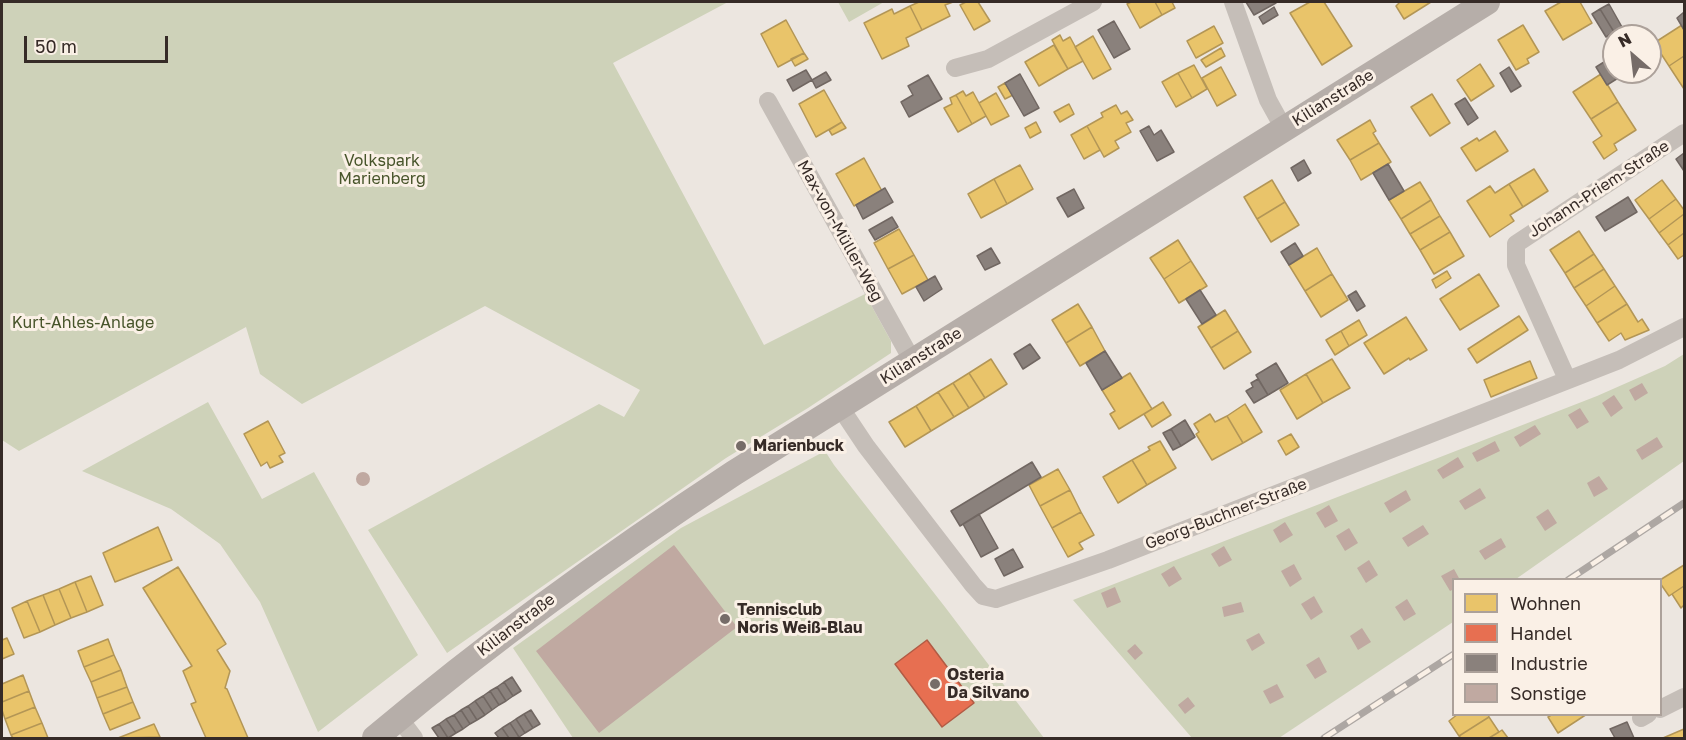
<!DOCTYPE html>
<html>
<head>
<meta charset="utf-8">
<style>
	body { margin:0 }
	#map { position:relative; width:1686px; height:740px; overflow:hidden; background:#ece6e0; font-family:"Golos Text",sans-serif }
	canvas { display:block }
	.frame { position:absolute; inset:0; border:3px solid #362b27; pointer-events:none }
	.legend { position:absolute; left:1452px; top:578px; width:210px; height:138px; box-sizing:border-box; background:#faf0e6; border:2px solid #aca19a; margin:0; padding:8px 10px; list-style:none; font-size:18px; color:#362b27 }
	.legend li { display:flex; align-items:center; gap:12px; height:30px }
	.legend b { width:30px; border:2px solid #aca19a }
	.north { position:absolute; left:1602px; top:24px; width:60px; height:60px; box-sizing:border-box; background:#faf0e6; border:2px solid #aca19a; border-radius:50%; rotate:332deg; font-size:16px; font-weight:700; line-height:24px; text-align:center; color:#362b27 }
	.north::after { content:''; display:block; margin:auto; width:21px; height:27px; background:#766c68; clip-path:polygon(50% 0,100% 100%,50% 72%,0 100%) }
	.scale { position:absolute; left:24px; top:36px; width:144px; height:27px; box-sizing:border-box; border:3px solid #362b27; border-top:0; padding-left:8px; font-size:18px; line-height:21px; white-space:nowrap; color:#362b27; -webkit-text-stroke:4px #faf0e6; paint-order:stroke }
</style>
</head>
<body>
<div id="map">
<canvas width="1686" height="740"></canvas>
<div class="frame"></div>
<ul class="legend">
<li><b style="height:16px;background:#e9c46a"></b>Wohnen</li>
<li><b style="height:16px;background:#e76f51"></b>Handel</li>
<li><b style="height:16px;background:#8a817c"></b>Industrie</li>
<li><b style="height:16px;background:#c0a9a1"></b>Sonstige</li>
</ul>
<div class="north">N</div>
<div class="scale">50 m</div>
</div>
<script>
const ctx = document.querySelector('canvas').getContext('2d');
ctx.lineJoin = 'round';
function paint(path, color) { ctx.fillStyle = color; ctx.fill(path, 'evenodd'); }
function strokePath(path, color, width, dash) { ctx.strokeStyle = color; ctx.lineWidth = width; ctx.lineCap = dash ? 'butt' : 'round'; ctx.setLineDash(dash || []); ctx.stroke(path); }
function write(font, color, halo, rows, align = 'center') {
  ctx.font = font + ' "Golos Text",sans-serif'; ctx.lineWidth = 6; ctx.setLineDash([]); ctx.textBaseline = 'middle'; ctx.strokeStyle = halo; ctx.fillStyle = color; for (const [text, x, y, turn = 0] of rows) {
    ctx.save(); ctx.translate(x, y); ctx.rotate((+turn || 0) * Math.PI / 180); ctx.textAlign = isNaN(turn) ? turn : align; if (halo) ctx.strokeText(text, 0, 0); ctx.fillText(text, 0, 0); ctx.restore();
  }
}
paint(new Path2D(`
	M2,2H728L613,63L764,345L865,294L891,341V353L808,408L726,458L447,653L368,530L599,404L624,417L640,390L485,306L302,404L260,374L246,327L19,451L2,440Z
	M838,2H884L849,22Z
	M1684,354V461L1516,579L1454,580L1453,622L1279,738H1192L1073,600L1597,396L1665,366Z
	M208,402L262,499L314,472L418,655L318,732L260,602L220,544L171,509L82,471Z
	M825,451L834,465L945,607L1044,738H573L513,648L681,528Z`), '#ced2b9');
const homes = new Path2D(`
	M919,2H953L945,5L950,16L922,30L910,6Z
	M966,2H978L990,21L974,30L960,5Z
	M1131,2H1155L1162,15L1140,28L1127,4Z
	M1155,2H1172L1175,8L1162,15Z
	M1310,2H1324L1352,46L1322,65L1290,13Z
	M1398,2H1431L1404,19L1396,6L1399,3Z
	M1561,2H1580L1592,23L1563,40L1545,11Z
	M910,6L922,30L906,38L909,46L882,59L864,23L892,9L894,14Z
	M786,20L804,53L778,67L761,34Z
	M1523,25L1539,52L1527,59L1529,63L1516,70L1498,40Z
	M1682,25L1684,30V56L1669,66L1654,43Z
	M1214,26L1223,43L1196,58L1187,41Z
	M1060,35L1063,41L1070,37L1083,61L1068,69L1052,40Z
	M1093,36L1111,69L1093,79L1075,47Z
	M1054,45L1068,69L1039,86L1025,62Z
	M1221,48L1225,56L1206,67L1201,60Z
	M804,53L808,59L795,66L791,59Z
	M1684,56V89L1669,66Z
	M1480,64L1494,86L1471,101L1457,80Z
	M1194,65L1207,89L1192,98L1178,73Z
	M1221,67L1236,95L1217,106L1202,78Z
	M1178,73L1192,98L1176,107L1162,82Z
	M1601,74L1618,102L1591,119L1573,92Z
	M1005,83L1013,95L1005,99L998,87Z
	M824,90L842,122L816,137L799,104Z
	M963,91L966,96L973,92L986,116L972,124L956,95Z
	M996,93L1009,116L991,125L979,103Z
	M1432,94L1450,123L1430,136L1411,107Z
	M956,95L972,124L958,132L944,108L952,104L950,98Z
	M1618,102L1636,130L1614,144L1617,150L1604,159L1593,142L1602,136L1591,119Z
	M1069,104L1074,114L1060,122L1054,112Z
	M1116,105L1121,114L1127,111L1133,120L1126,123L1131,132L1115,141L1119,148L1104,157L1087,126L1103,117L1101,113Z
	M1370,120L1376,131L1373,133L1379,143L1350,160L1337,140Z
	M842,122L846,128L832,135L829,130Z
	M1036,122L1041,132L1030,138L1025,128Z
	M1087,126L1100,150L1084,159L1071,135Z
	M1495,131L1508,151L1476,171L1461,148L1477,138L1479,141Z
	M1379,143L1391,162L1361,180L1350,160Z
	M864,158L882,191L854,206L836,174Z
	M1020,165L1033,189L1007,204L994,179Z
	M1534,169L1548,191L1523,207L1509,184Z
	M994,179L1007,204L981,218L968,194Z
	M1272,180L1285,202L1257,219L1244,197Z
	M1662,180L1676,199L1649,219L1635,200Z
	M1420,182L1431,200L1401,219L1389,200Z
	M1509,184L1523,207L1510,215L1514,221L1490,237L1467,201L1490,186L1495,193Z
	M1676,199L1684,210V214L1659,233L1649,219Z
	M1431,200L1440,216L1410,234L1401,219Z
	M1285,202L1299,225L1271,242L1257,219Z
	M1684,214V233L1668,245L1659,233Z
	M1440,216L1450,232L1420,250L1410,234Z
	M899,229L914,255L888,269L874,243Z
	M1579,231L1594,254L1565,273L1550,250Z
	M1450,232L1464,256L1434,274L1420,250Z
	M1684,233V255L1678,259L1668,245Z
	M1178,240L1191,261L1164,279L1150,258Z
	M1317,248L1332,274L1305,291L1289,265Z
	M1594,254L1604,269L1574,288L1565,273Z
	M914,255L928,280L902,294L888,269Z
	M1191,261L1207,286L1179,303L1164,279Z
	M1604,269L1615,286L1586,306L1574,288Z
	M1447,271L1451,278L1436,288L1432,280Z
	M1332,274L1348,300L1321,317L1305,291Z
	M1479,274L1499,306L1460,330L1440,299Z
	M1615,286L1627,304L1597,323L1586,306Z
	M1078,304L1092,327L1066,343L1052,320Z
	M1627,304L1638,322L1642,319L1649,330L1625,340L1621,333L1609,341L1597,323Z
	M1225,310L1238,331L1211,348L1198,327Z
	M1519,316L1528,330L1477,363L1468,349Z
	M1406,317L1427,350L1410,360L1409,358L1384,374L1364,343Z
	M1359,320L1367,335L1349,346L1341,331Z
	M1092,327L1105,351L1080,366L1066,343Z
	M1238,331L1251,352L1224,369L1211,348Z
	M1341,331L1349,346L1335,355L1326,340Z
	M991,359L1007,384L985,398L969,373Z
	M1332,359L1350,388L1323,403L1306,374Z
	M1530,361L1537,378L1491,397L1484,380Z
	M969,373L985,398L969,408L953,383Z
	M1130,373L1152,409L1119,429L1110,414L1115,411L1102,390Z
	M1306,374L1323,403L1297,419L1280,390Z
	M953,383L969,408L954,417L938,392Z
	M938,392L954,417L931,431L916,406Z
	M1163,402L1171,415L1152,427L1144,414Z
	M1245,404L1262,432L1243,443L1227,416Z
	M916,406L931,431L905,447L889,422Z
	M1210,414L1215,422L1227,416L1243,443L1212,460L1196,434L1199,432L1194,424Z
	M268,421L285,453L279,456L283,462L270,468L267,462L261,466L244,434Z
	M1291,434L1299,447L1286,455L1278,441Z
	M1160,441L1176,468L1147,485L1132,460L1150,450L1148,447Z
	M1132,460L1147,485L1118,503L1103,477Z
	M1058,469L1070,490L1040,506L1029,485Z
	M1070,490L1081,512L1052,528L1040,506Z
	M1081,512L1094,535L1079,543L1083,549L1068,557L1052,528Z
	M158,527L172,560L115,582L103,553Z
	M1684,565V586L1669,596L1660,583V580Z
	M178,567L226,644L217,650L230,671L225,688L227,689L248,738H206L191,704L196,702L183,671L192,666L143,588Z
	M91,576L103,605L87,612L75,582Z
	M75,582L87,612L71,618L59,589Z
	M1684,586V605L1681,608L1672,594Z
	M59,589L71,618L55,625L43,595Z
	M43,595L55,625L40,632L27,601Z
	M27,601L40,632L24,638L12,608Z
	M7,638L14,654L2,659V640Z
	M108,639L114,655L84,667L78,651Z
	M114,655L121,670L91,682L84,667Z
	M121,670L127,687L97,698L91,682Z
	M23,675L29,691L2,702V684Z
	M127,687L133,702L103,714L97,698Z
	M29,691L35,707L5,719L2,710V702Z
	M133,702L140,718L110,730L103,714Z
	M35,707L42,723L11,735L5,719Z
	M1458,714H1488L1489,717L1459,736L1449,721Z
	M1553,714H1587L1558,733L1548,717Z
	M1489,717L1499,732L1489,738H1461L1459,736Z
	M42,723L48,738H13L11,735Z
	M154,724L160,737L118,738Z
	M1684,729V738H1663Z
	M1502,730L1508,738H1489L1499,732Z`);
paint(homes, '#e9c46a');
strokePath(homes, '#b39656', 1.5);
const shops = new Path2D(`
	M927,640L974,703L942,727L895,664Z`);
paint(shops, '#e76f51');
strokePath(shops, '#b25b44', 1.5);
const industry = new Path2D(`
	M1246,2H1275L1276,3L1254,15Z
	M1609,4L1622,27L1614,32L1600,9Z
	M1274,7L1278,15L1263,24L1259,17Z
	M1600,9L1614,32L1606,37L1592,14Z
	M1684,12V30L1677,18Z
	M1114,21L1130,49L1114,58L1098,30Z
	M1612,57L1614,61V72H1621L1623,75L1607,85L1596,67Z
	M1509,67L1521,86L1511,92L1500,73Z
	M806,70L812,80L793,91L787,80Z
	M826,72L831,80L816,88L812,80Z
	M1020,74L1039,108L1024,116L1005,83Z
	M928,75L942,99L909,117L901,102L913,95L908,86Z
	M1465,98L1478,118L1468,125L1455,104Z
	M1149,126L1154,135L1161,130L1174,152L1157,161L1140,131Z
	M1684,153V171L1676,159Z
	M1304,160L1311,173L1298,181L1291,168Z
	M1388,164L1404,191L1389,200L1373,173Z
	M885,188L893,202L863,219L856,205Z
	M1074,189L1084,208L1068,217L1057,198Z
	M1628,197L1637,212L1605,231L1596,217Z
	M892,217L898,227L875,240L869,230Z
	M1295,243L1303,256L1289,265L1281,252Z
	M991,248L1000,263L985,270L977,256Z
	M935,276L942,289L924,301L916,287Z
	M1200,290L1216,315L1202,324L1186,299Z
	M1356,291L1365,306L1357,311L1348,296Z
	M1030,344L1040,358L1023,369L1014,354Z
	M1105,351L1122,378L1102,390L1086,363Z
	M1276,363L1288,383L1268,395L1256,375Z
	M1258,379L1268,395L1254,403L1246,391L1253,387L1251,383Z
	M1185,420L1195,437L1181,446L1171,429Z
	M1171,429L1181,446L1173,450L1163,433Z
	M1032,462L1041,477L960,526L951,511Z
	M979,514L998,548L981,557L963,524Z
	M1013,549L1023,567L1004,576L995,559Z
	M512,677L521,691L513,696L504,682Z
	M504,682L513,696L506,701L497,687Z
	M497,687L506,701L499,705L490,691Z
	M490,691L499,705L492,710L483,696Z
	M483,696L492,710L485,715L475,701Z
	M475,701L485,715L477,720L468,706Z
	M468,706L477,720L470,724L461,710Z
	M461,710L470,724L463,729L454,715Z
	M531,710L540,724L533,728L524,714Z
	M524,714L533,728L525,733L516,719Z
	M454,715L463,729L456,733L446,719Z
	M446,719L456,733L448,738L439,724Z
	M516,719L525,733L519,737L510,723Z
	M1627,722L1634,738H1615L1610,729Z
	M510,723L519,737L517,738H509L502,728Z
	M439,724L448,738H439L432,728Z
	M502,728L509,738H499L495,733Z`);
paint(industry, '#8a817c');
strokePath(industry, '#716762', 1.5);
paint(new Path2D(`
	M1642,383L1648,393L1635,401L1629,390Z
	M1614,395L1623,408L1611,417L1602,403Z
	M1580,408L1589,422L1577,429L1568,415Z
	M1535,425L1541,434L1520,447L1514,437Z
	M1657,437L1663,447L1642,460L1636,450Z
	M1495,441L1500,451L1477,462L1472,453Z
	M1458,457L1464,467L1443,479L1437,470Z
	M356 479a7 7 0 1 1 14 0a7 7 0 1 1-14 0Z
	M1599,476L1608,489L1594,497L1587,483Z
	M1480,488L1486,498L1465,510L1459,501Z
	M1406,490L1411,500L1390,513L1384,503Z
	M1329,505L1338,521L1325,528L1316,513Z
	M1548,509L1557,523L1545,531L1536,517Z
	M1285,522L1293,535L1280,543L1273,530Z
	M1423,525L1429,534L1408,547L1402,538Z
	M1349,528L1358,543L1345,551L1336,536Z
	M1501,538L1506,547L1485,560L1479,551Z
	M674,545L737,627L599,733L536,651Z
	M1224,546L1232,560L1219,567L1211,554Z
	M1369,560L1378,575L1366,583L1357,568Z
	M1294,564L1302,579L1290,587L1281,571Z
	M1174,566L1182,579L1169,587L1161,574Z
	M1454,569L1460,580H1454V589L1450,591L1441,576Z
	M1115,587L1121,602L1107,608L1101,593Z
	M1314,596L1323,612L1311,620L1301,604Z
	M1407,599L1416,614L1404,621L1395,607Z
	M1241,602L1244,612L1224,617L1222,607Z
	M1362,628L1371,642L1358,650L1350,636Z
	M1259,633L1265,643L1252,651L1246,640Z
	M1135,644L1143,653L1135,660L1127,651Z
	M1319,657L1327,672L1315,679L1306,665Z
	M1277,684L1284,697L1270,704L1263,691Z
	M1188,697L1195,706L1185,714L1178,705Z`), '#c0a9a1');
strokePath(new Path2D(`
	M1233,2L1268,100L1284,129
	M955,68L988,59L1093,2
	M768,101L913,362
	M1567,379L1516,265V244L1684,133
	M840,407L866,446L973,585L983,596L996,599L1108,560L1619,360L1684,327
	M1660,709L1684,697
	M399,718L414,738
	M1641,718L1648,714`), '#c5beb8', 18);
strokePath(new Path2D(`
	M375,738C489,642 609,555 734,473L1487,2`), '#b6aea9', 26);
const rail = new Path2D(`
	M1568,580L1684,503
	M1324,738L1454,654`);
strokePath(rail, '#ada7a3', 7);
strokePath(rail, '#faf0e6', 4.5, [14]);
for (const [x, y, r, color] of [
	[741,446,6,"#766c68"],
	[725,619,6,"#766c68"],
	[935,684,6,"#766c68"]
]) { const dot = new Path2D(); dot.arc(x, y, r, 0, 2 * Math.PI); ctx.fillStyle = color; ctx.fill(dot); strokePath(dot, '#faf0e6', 2); }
write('16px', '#362b27', '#faf0e6', [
	["Kilianstraße",1333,98,-32],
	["Johann-Priem-Straße",1599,189,-33],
	["Max-von-Müller-Weg",840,231,61],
	["Kilianstraße",921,356,-32],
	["Georg-Buchner-Straße",1226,514,-21],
	["Kilianstraße",516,625,-37]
]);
write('16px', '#47542a', '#faf0e6', [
	["Volkspark",382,161],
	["Marienberg",382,179],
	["Kurt-Ahles-Anlage",83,323]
]);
write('bold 16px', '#362b27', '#faf0e6', [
	["Marienbuck",753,446],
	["Tennisclub",737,610],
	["Noris Weiß-Blau",737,628],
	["Osteria",947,675],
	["Da Silvano",947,693]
], 'left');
</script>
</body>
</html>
